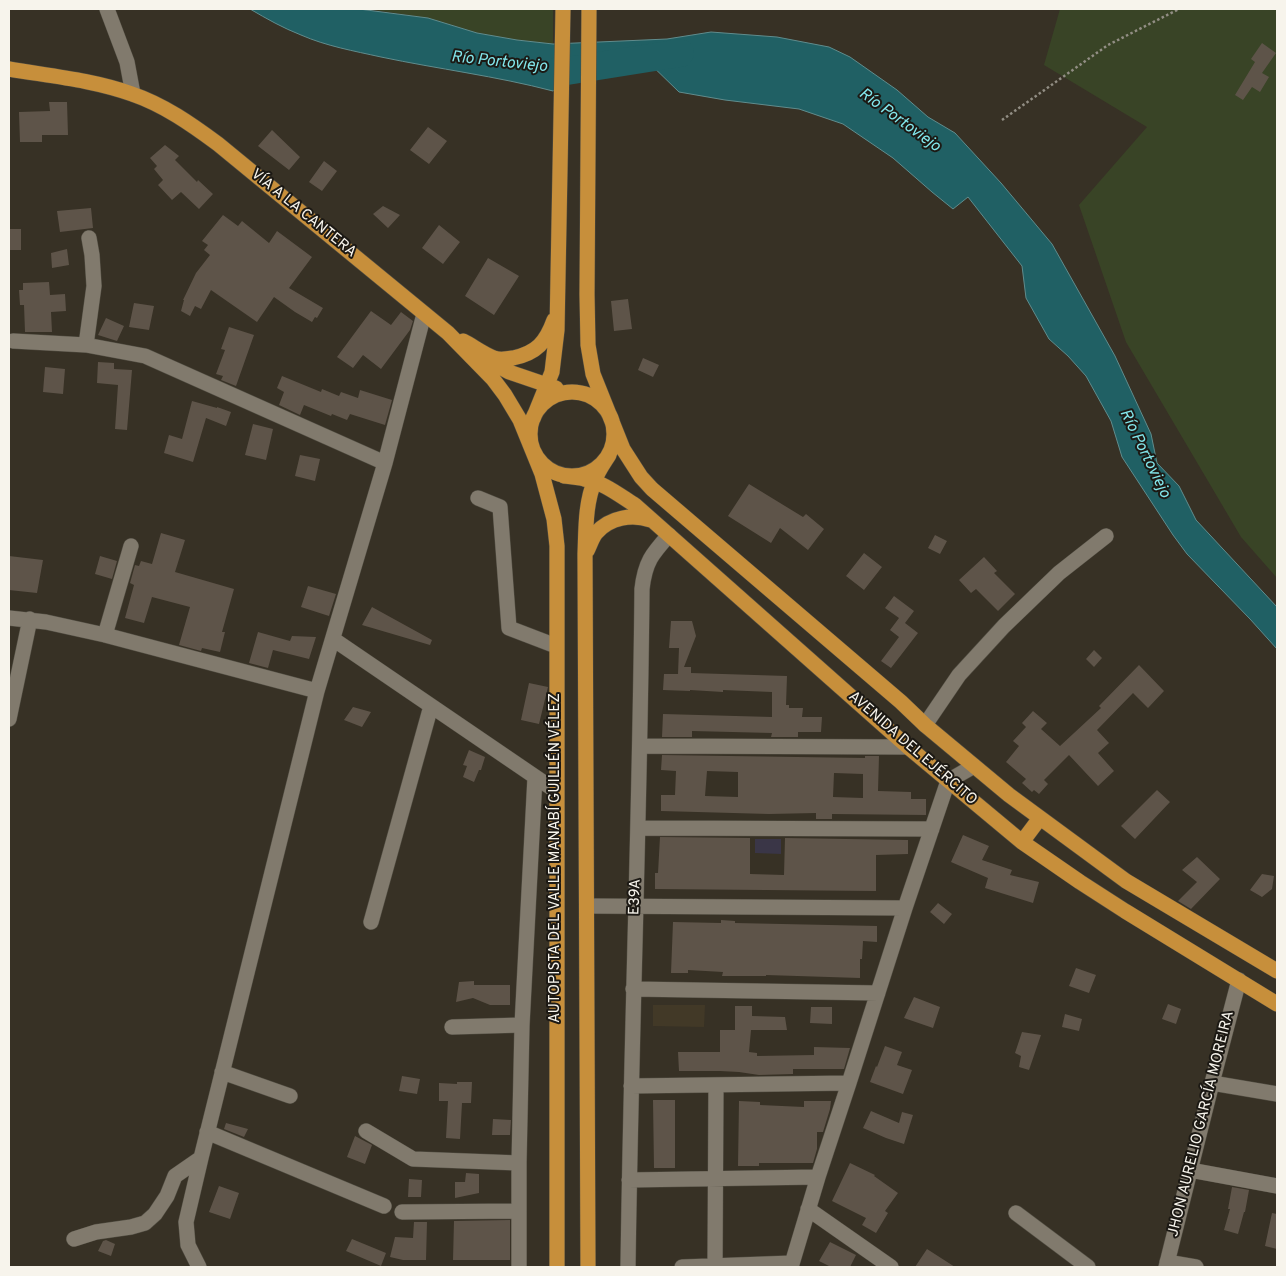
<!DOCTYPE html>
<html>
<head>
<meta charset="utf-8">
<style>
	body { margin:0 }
	#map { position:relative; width:1286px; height:1276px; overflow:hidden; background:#373125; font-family:Overpass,sans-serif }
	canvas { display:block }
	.frame { position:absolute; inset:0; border:10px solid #f7f4ec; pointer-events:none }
</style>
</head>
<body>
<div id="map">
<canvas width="1286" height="1276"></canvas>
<div class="frame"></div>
</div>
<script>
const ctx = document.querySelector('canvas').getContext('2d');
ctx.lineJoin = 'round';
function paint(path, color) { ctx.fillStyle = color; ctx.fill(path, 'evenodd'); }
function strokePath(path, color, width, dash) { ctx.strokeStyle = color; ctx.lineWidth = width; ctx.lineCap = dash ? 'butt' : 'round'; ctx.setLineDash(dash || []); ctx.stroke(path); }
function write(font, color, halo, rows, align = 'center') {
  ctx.font = font + ' Overpass,sans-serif'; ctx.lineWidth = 4; ctx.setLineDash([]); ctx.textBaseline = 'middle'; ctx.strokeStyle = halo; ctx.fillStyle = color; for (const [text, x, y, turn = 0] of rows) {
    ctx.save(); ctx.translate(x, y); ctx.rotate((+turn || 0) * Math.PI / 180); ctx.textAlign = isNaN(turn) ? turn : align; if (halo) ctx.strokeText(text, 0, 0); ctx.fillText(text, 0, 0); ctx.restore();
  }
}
paint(new Path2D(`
	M755,839H781V854L755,853Z`), '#3a3647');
paint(new Path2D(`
	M653,1005H705L704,1027L653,1026Z`), '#423927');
paint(new Path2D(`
	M368,9H553V44L517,40L477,33L428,18Z
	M1060,9H1277V578L1241,537L1126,342L1079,205L1147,127L1044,65Z`), '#394426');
const water = new Path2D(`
	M250,9H359L428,18L477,33L517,40L553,44L667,39L711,32L777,37L829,47L850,57L897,90L928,117L955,133L1001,183L1052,244L1115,356L1151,434L1157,463L1179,486L1196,520L1277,607V649L1250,619L1187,554L1173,535L1122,457L1111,421L1086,376L1068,356L1049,339L1026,298L1022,266L968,197L953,209L932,192L893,158L843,124L799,109L725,100L679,92L642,56L608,58L553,91C496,76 438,69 381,57C354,51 326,46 301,35C283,28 267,19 250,9Z`);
paint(water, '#206064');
strokePath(water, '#608c8d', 1);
strokePath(new Path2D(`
	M560,70L567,71L680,53`), '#206064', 28);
paint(new Path2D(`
	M1262,43L1276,53L1262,73L1269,77L1260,92L1252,87L1243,100L1235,95L1255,62L1251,59Z
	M49,102H67L68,135H42V142H20L19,112L50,111Z
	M428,127L447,141L429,164L410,150Z
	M272,130L300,157L289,170L258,146Z
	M165,145L179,156L175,160L197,182L198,180L213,194L199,209L181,192L172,200L158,185L163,180L154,169L157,166L150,158Z
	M324,161L337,171L322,191L309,182Z
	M383,206L400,215L388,228L373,214Z
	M91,208L93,228L60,232L57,211Z
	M223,215L238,226L242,221L269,243L277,231L312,257L289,288L323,308L317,318L315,317L312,322L295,312L274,297L257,322L211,290L201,309L195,306L190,316L181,311L184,300H183L196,273L210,255L204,250L208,245L202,241Z
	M439,225L460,242L443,264L422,248Z
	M9,229H21V250H9Z
	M67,249L69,265L52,268L51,253Z
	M488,258L519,276L494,315L465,296Z
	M49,282L50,295L65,294L66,311L51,312L52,332H25L24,305H20L19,290H23V283Z
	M628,299L632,329L614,331L611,301Z
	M134,303L154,306L149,330L129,327Z
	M371,311L391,325L401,312L413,321L410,330L381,369L363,355L353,368L337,357Z
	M106,318L124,326L117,341L98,335Z
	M229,327L254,335L236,386L221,380L223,376L216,374L225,350L221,349Z
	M643,358L659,365L653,377L638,370Z
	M98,362L114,363V369L132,370L127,430L115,429L118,385L97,383Z
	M45,367L65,369L63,394L43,392Z
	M282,376L321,392L322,389L339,396L341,392L358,398L360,390L392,400L385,425L350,414L347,420L332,414L331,416L304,405L300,415L279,405L284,392L277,388Z
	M192,401L217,408V407L231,412L226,426L206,418L193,462L164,453L169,435L182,439Z
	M253,424L273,429L266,460L245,455Z
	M300,455L320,459L315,481L295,476Z
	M749,484L803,517L806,514L824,529L808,550L780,528L771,543L728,516Z
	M161,533L185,540L175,572L234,589L222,632H225L220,652L202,648L201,651L179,645L190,607L152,597L144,623L125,618L134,585L130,583L135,565L139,566L141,561L152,564Z
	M935,535L947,541L940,554L928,548Z
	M864,553L882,567L864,590L846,576Z
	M9,556L43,560L37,593L9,590Z
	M100,556L117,561L112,579L95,574Z
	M984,557L997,571L994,573L1015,594L998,611L976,589L971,593L959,580Z
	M308,586L336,594L329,616L301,607Z
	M894,596L914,611L905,623L918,633L891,668L881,661L899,637L890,630L899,618L885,608Z
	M372,607L432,640L430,645L362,625Z
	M671,621H692L696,636L684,667H691V673L787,676L786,705H789V708H803L802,717H822L821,732H798V737H771L772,733L692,731V737H662L663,714L772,717V692L723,690V692L690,690V691L663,690L664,674H678L679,648H669Z
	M258,632L290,641L292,636L316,637L309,659L273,650L268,668L249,663Z
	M1094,650L1102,658L1094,667L1086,659Z
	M1139,665L1164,691L1148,708L1133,693L1097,730L1109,743L1098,753L1114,771L1098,786L1069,755L1044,780L1048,784L1039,794L1034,790L1032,792L1022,783L1026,779L1006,762L1019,746L1013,741L1026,727L1022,723L1033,711L1047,723L1041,729L1060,746L1101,708L1099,706Z
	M529,683L548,687L539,724L521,720Z
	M353,707L371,712L362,727L344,720Z
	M469,750L485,757L481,770H479L474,782L463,777L467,766L463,765Z
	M662,755L865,758V756H879L878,791L911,792V799H926V815L832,814V819H816V813L769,814L661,811V795H675L676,771L661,770ZM707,771L738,772V797L705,796ZM834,773L863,774V798L833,797Z
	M1157,790L1170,802L1135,839L1121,826Z
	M963,835L989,846L982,860L1012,870L1010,875L1039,882L1033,903L985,888L988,878L951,862Z
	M660,837L750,838V874L784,875L785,838L908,840V854L876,855V891L655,889V873H658Z
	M1197,857L1220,879L1191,909L1178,901L1197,882L1182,870Z
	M1262,874L1274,876L1272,889L1262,897L1250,890Z
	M938,903L952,914L944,924L930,912Z
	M721,920L735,921V923L877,926V942L863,941L862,959H860V978L766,975V976H722L723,972L688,970V973H671L673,922L721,923Z
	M1076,968L1096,975L1089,993L1069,986Z
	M474,981V985H510V1005H490L473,998L456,1002L459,982Z
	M914,997L940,1007L933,1028L904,1018Z
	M1168,1004L1181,1009L1176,1024L1162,1019Z
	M735,1006H752V1016L785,1017L787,1030H751L749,1052L757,1053V1056L814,1055V1047L850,1048L844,1069H793V1074L759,1075L739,1072L720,1071H679L678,1052H720V1030H735Z
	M811,1007H832V1024L810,1023Z
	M1065,1014L1082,1019L1079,1031L1062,1027Z
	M1022,1032L1041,1035L1029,1070L1019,1067L1021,1056L1015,1053Z
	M885,1046L902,1052L897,1065L912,1070L903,1094L870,1082L876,1066L877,1067Z
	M402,1076L420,1079L417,1094L399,1091Z
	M457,1082H472L471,1103H462L460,1139L446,1138L448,1101H439V1083L457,1084Z
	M653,1100H675V1168H654Z
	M739,1101L760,1102V1105L804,1107V1101H831L830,1109L823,1132H817V1149L813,1163H759V1166H738Z
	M871,1111L899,1123L902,1112L913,1115L904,1144L886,1138L863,1128Z
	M493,1119L511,1120L510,1135H492Z
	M226,1123L248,1129L244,1137L224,1129Z
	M355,1136L372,1145L365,1164L347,1157Z
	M850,1163L875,1175L874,1176L898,1193L885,1211L888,1213L876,1233L862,1225L866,1218L832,1201Z
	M466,1173L479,1174V1193L455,1198V1182H465Z
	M409,1179L422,1180L421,1197H408Z
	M219,1186L239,1193L230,1219L209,1212Z
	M1232,1187L1249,1190L1245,1212H1244L1238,1234L1224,1230L1230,1209H1228Z
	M1272,1213L1277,1214V1249L1265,1246Z
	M510,1220V1260H453L454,1221Z
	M414,1222H427L426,1260H403L390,1257L395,1237L413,1238Z
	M352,1239L386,1253L381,1266L346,1251Z
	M106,1240L115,1244L111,1256L98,1251L103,1241Z
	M830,1242L856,1255L850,1267H831L819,1261Z
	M927,1249L955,1267H915Z`), '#5e5449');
const minor = new Path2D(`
	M107,9L127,62L133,94
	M13,341L86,345L145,356L385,463
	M86,345L94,286L92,255L89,238
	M478,498L500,507L509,628L556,646
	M9,618L46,622L105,635L317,691
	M105,635L131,546
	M333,639L556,791
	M9,719L30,619
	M925,725L959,675L1004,626L1059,573L1106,536
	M640,746L908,747
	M638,828L932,829
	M587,906L905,908
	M371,922L431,706
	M633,989L878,993
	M452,1027L522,1025
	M222,1072L290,1096
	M1212,1083L1277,1094
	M631,1086L849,1083
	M366,1131L413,1159L519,1163
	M207,1132L384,1206
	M1190,1170L1277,1186
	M629,1180L818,1177
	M808,1209L891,1267
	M402,1212L519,1211
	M1016,1213L1088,1267
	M74,1239L96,1232L131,1227L145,1223L155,1214L167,1196L175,1176L201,1158
	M1167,1262L1196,1267
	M715,1266L716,1085
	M199,1267L188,1245L186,1222L201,1158L317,691L385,463L424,314
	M519,1267V1163L522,1025L535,777
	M628,1267C631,1041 640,815 642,589C645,562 652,554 669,535
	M682,1267L792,1263
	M791,1267L818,1177L849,1083L905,908L948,781L974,766
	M1166,1267L1212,1083L1239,980`);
const major = new Path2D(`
	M589,9L587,294L588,345L593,374L623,449L641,477L652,489L901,702L925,725L1009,795L1126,881L1277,971
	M9,69C50,76 93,80 132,94C164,105 191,124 218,144L448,333L493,379L505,395L520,420L542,474L554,519L557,546V1267
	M463,341C473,346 483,354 494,358C499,360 507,359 513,358C537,353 546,342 554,320
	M487,360L509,372L556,388
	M530 434a42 42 0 1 1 84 0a42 42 0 1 1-84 0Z
	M533,419L552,372L557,330L563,9
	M564,476C571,477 578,477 584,479C603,482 619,495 635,505L908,747L1022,842L1080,882L1125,911L1277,1004
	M587,551C590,545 592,538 596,533C610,517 632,514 651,520
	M1022,842L1040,818
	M588,1267L585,554C586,530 585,503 595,480C598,471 604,463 609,455`);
strokePath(minor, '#524e43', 16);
strokePath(major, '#524e43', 16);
strokePath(new Path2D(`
	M1002,120L1108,45L1179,9`), '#928e84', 2.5, [2.5, 2.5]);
strokePath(minor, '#817a6d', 15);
strokePath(major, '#c78f3b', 15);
write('15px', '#f7f4ec', '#1c1914', [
	["VÍA A LA CANTERA",303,214,39],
	["AVENIDA DEL EJÉRCITO",912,749,41],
	["AUTOPISTA DEL VALLE MANABÍ GUILLÉN VÉLEZ",556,858,-90],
	["E39A",636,897,-88],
	["JHON AURELIO GARCÍA MOREIRA",1202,1124,-76]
]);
write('italic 16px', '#83e7ec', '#1c1914', [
	["Río Portoviejo",499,63,6],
	["Río Portoviejo",899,121,36],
	["Río Portoviejo",1144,454,64]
]);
</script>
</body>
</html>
